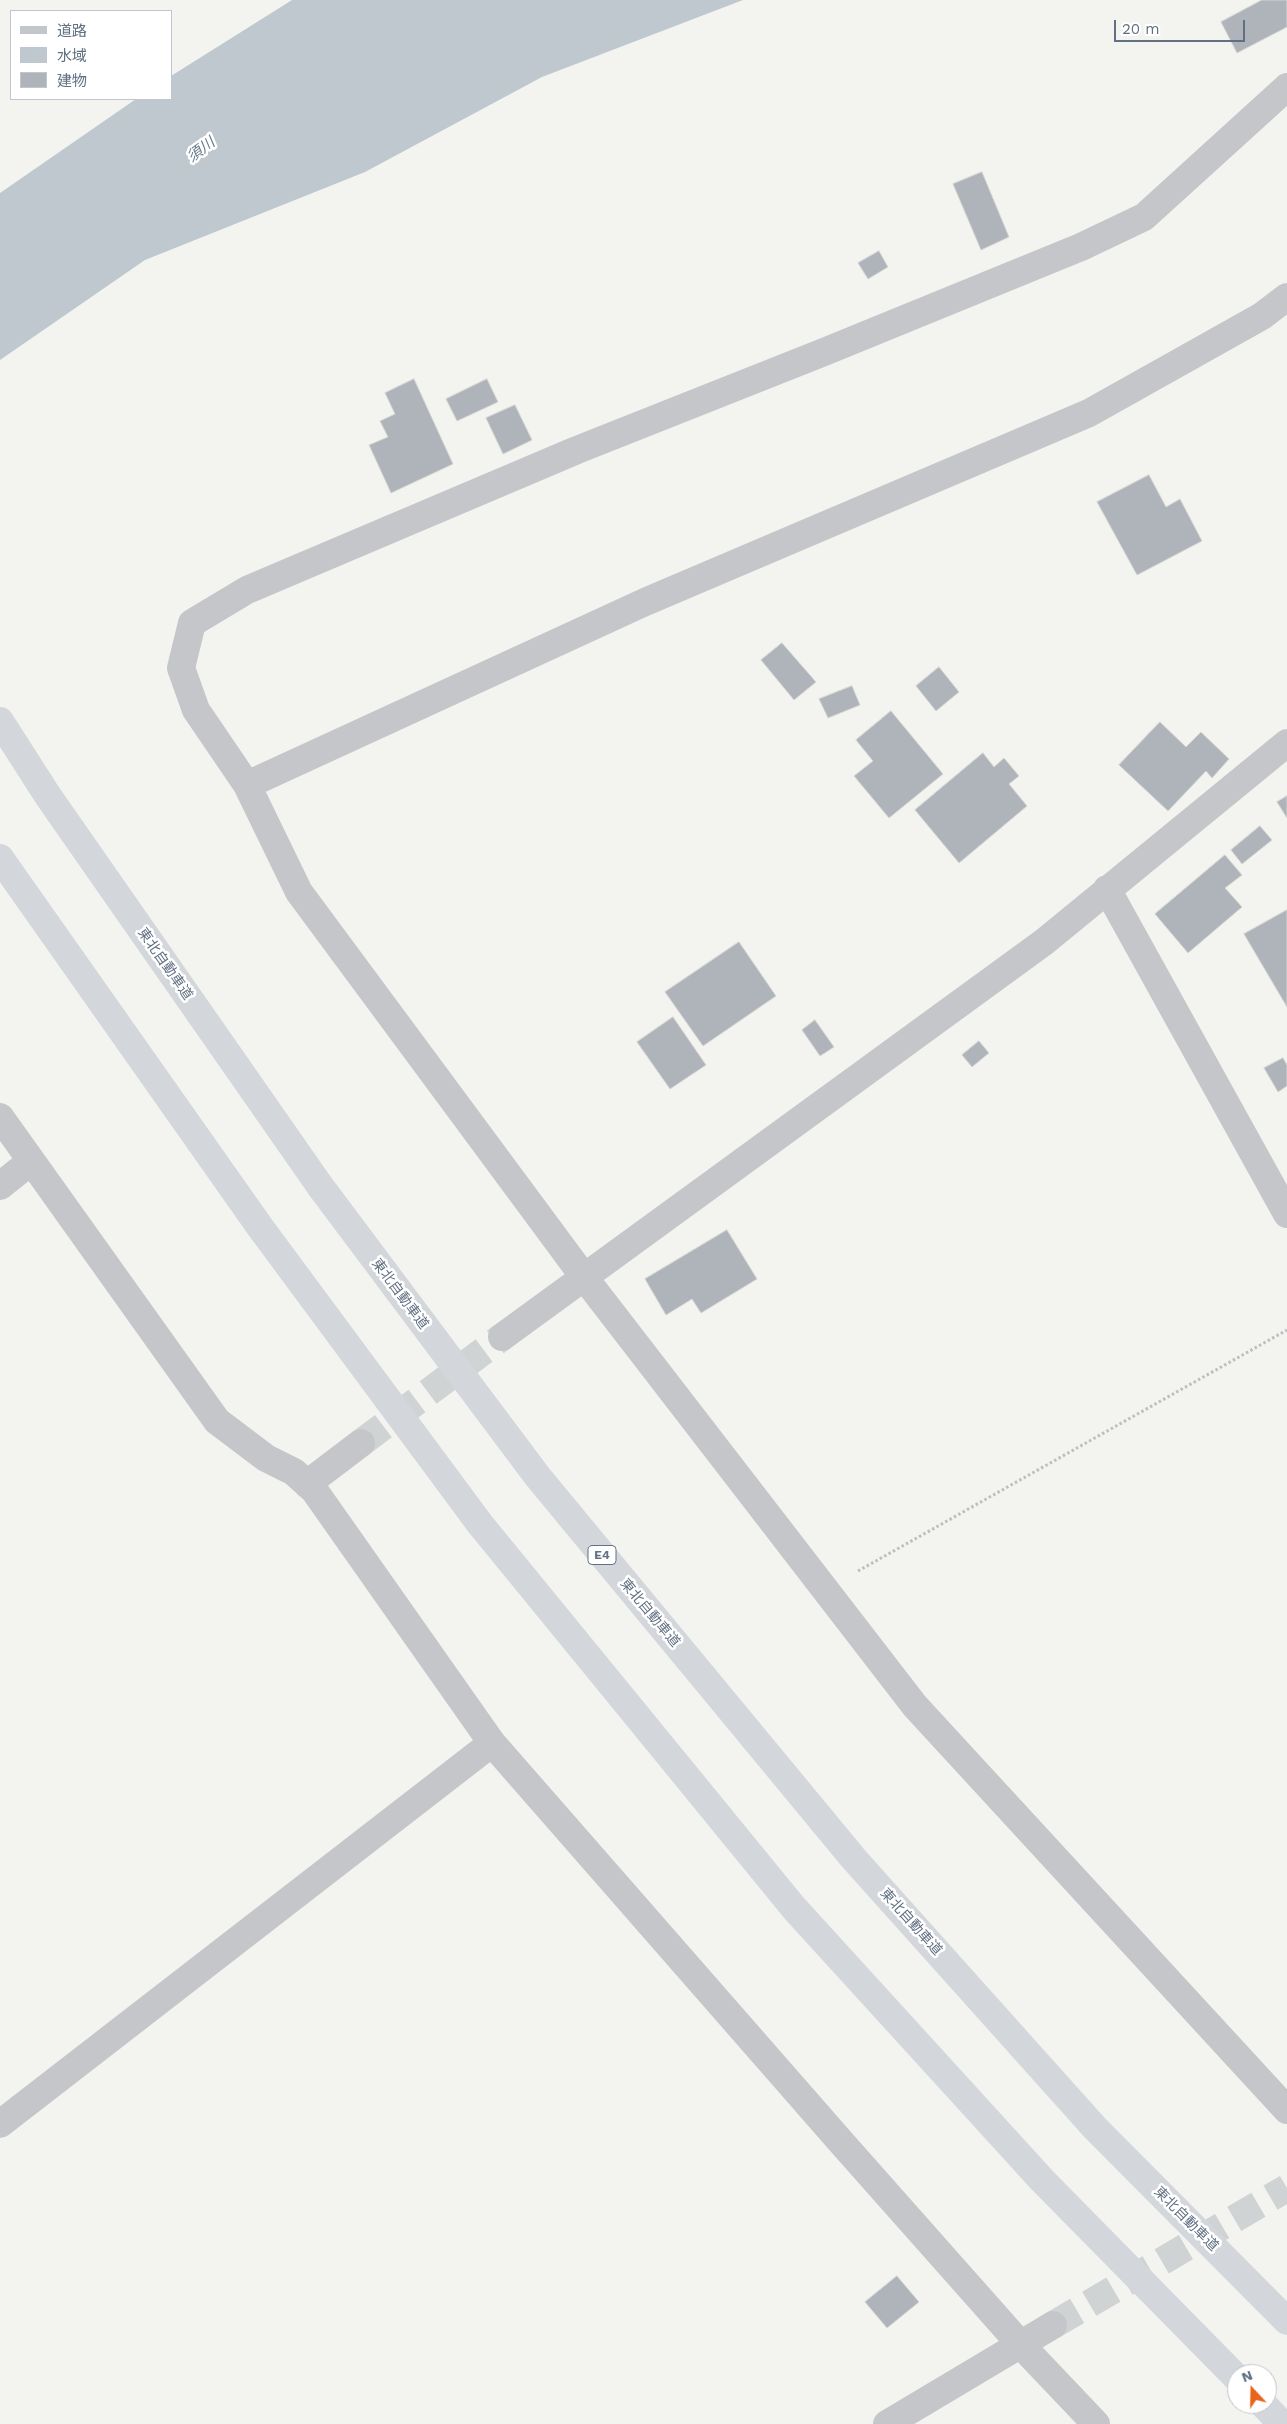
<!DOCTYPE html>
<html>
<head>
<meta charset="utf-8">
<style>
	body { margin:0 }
	#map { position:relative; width:1287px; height:2424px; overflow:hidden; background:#f3f4ef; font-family:"Work Sans","Noto Sans JP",sans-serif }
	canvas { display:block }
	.legend { position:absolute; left:10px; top:10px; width:162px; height:90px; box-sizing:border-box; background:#fff; border:1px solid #c0c6cd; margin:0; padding:6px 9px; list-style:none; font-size:15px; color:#627082 }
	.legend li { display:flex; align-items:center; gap:10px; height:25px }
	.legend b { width:25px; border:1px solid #c0c6cd }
	.north { position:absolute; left:1227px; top:2364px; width:50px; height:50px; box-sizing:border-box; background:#fff; border:1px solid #c0c6cd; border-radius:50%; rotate:339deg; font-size:14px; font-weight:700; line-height:20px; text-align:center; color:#627082 }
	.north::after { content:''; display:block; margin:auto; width:18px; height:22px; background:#e9631a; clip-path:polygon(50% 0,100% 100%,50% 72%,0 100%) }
	.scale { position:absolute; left:1114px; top:20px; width:131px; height:22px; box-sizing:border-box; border:2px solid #627082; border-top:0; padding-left:6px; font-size:15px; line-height:18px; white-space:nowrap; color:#627082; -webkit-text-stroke:4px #fff; paint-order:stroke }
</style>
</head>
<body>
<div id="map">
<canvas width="1287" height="2424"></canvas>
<ul class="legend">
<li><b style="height:6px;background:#c4c6ca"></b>道路</li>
<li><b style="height:14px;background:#bfc8ce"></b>水域</li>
<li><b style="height:14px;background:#aeb4ba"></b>建物</li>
</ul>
<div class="north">N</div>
<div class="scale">20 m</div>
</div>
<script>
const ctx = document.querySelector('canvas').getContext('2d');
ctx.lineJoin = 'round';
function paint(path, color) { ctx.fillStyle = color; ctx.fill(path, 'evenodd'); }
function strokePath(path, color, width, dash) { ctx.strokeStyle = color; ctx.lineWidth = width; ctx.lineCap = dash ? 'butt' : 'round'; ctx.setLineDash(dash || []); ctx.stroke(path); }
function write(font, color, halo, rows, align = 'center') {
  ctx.font = font + ' "Work Sans","Noto Sans JP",sans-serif'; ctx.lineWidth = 5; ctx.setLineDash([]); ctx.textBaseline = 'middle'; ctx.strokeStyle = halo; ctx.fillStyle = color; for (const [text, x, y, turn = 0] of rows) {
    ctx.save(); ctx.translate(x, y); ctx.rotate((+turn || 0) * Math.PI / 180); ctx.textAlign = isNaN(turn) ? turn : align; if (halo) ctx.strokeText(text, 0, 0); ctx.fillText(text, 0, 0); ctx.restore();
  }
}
paint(new Path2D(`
	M292,0H743L542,77L365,172L145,260L0,360V193L136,99H171V76Z`), '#bfc8ce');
const building = new Path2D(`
	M1262,0H1287V27L1237,53L1221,22Z
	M982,172L1009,237L981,250L953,184Z
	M879,251L888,267L868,279L858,263Z
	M414,379L453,464L391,493L369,445L388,437L380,421L395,414L385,393Z
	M487,379L498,402L457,421L446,399Z
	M515,405L532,440L503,454L486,418Z
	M1149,475L1166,507L1180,499L1202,541L1137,575L1097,502Z
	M782,643L816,682L794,700L761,660Z
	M939,667L959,692L936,711L916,686Z
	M852,686L860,705L828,718L819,699Z
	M891,711L943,774L889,818L854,776L873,761L856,740Z
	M1160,722L1186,747L1201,732L1229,759L1212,778L1206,771L1168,811L1119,765Z
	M983,753L994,767L1004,758L1019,776L1009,784L1027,806L959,863L915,810Z
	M1287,796V818L1277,802Z
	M1260,826L1272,840L1242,864L1231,850Z
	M1225,855L1242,875L1225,888L1242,907L1188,953L1155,914Z
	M1287,910V1007L1244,934Z
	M739,942L776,996L703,1046L665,992Z
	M673,1017L706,1065L670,1089L637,1042Z
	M815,1020L834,1047L820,1056L802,1030Z
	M979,1041L989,1053L972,1067L962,1055Z
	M1283,1058L1287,1065V1086L1278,1092L1264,1068Z
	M727,1230L757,1279L701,1313L692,1299L666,1315L645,1279Z
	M897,2276L919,2302L887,2328L865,2302Z`);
paint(building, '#aeb4ba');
strokePath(building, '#d5d5d2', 1);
strokePath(new Path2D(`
	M361,1443L502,1337
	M1053,2325L1287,2188`), '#cfd3d4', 28, [28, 14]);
strokePath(new Path2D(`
	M858,1571L1287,1330`), '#bdbec0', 3, [2.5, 2.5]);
strokePath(new Path2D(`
	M1287,87L1144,217L1081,247L824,352L577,450L247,590L192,623L181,668L196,710L247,785L299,892L584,1277L915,1706L1287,2110
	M247,785L645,602L1089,413L1262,316L1287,297
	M1107,889L1287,1214
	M0,1117L217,1421L266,1458L294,1472L314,1490L492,1743L841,2142L1021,2345L1096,2424
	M0,1186L30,1162
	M502,1337L1044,942L1287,743
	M307,1484L361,1443
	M0,2124L492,1743
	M887,2424L1053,2325`), '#c4c6ca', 28);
strokePath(new Path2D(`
	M0,721L48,796L320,1186L538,1477L854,1859L1095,2128L1287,2321
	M0,858L260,1227L480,1524L794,1908L1042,2180L1237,2378
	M1263,2404L1282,2424`), '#d3d7dc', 28);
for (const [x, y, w] of [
	[602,1555,28]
]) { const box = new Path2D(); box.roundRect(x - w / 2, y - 9.5, w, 19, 4); ctx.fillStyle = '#fff'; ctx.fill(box); strokePath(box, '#627082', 1); }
write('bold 12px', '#627082', null, [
	["E4",602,1555]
]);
write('14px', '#627082', '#fff', [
	["東北自動車道",165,964,55],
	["東北自動車道",400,1294,53],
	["東北自動車道",650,1613,50],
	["東北自動車道",911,1922,48],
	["東北自動車道",1186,2219,45]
]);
write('italic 15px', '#627886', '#fff', [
	["須川",201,150,-37]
]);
</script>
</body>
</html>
